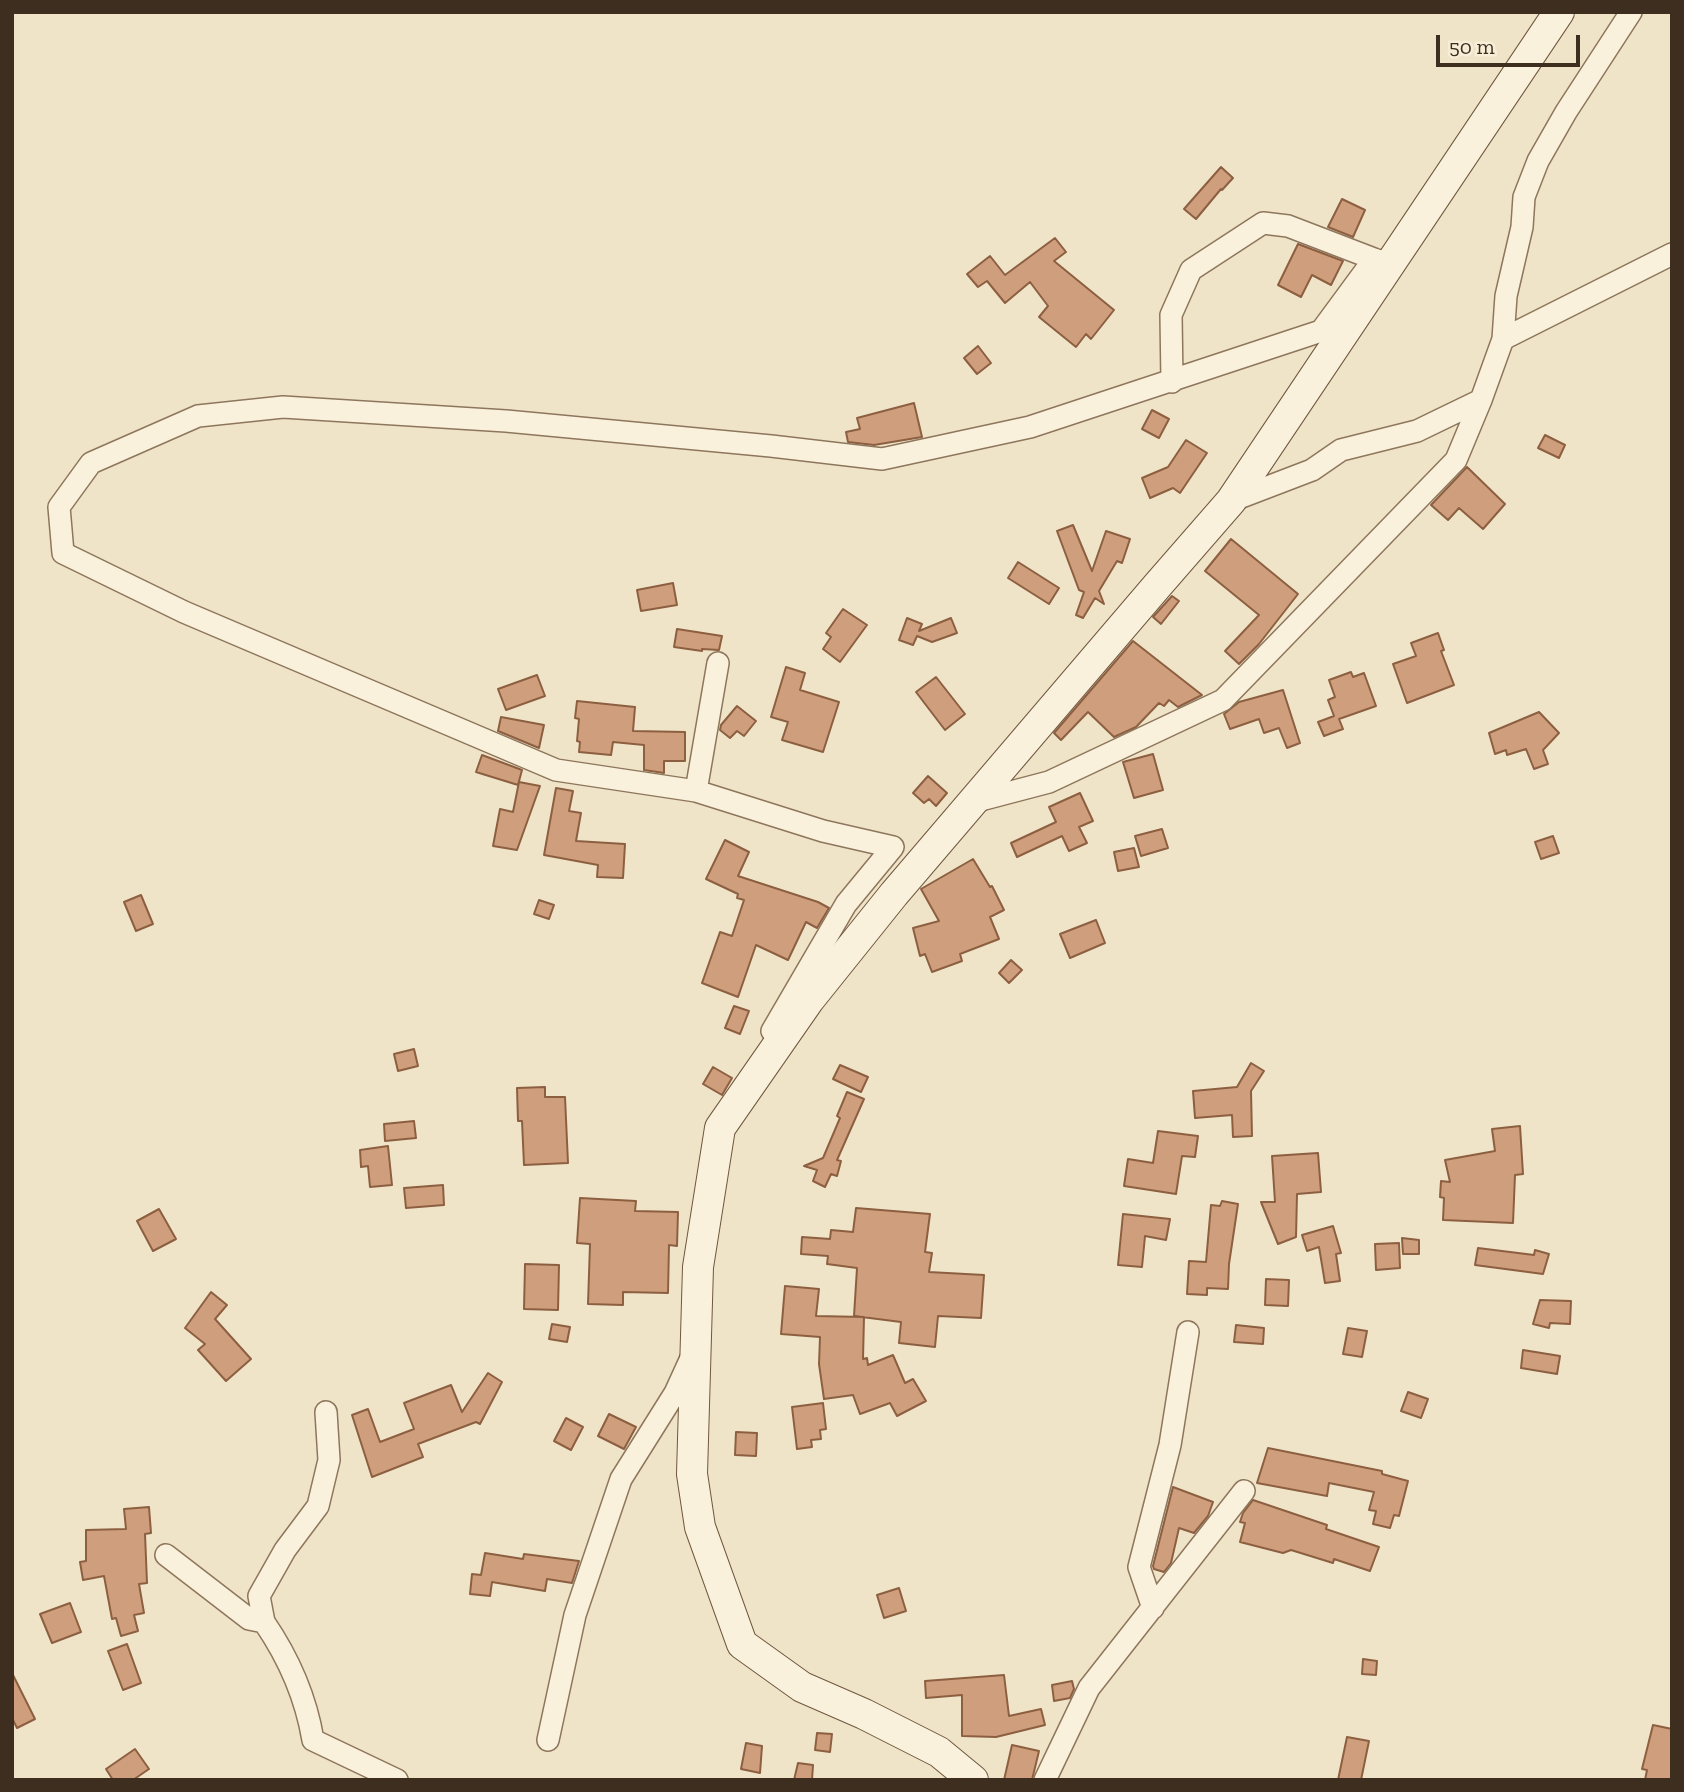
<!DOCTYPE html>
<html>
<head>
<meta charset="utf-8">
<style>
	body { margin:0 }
	#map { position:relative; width:1684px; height:1792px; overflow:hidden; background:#f0e4c8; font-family:"Zilla Slab",serif }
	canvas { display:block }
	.frame { position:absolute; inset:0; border:14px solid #3d2e20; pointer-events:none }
	.scale { position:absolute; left:1436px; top:35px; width:144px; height:32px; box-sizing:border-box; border:4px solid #3d2e20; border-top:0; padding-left:9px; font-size:21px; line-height:24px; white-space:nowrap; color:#3d2e20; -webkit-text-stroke:5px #f7eed8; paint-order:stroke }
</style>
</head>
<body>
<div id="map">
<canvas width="1684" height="1792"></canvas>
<div class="frame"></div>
<div class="scale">50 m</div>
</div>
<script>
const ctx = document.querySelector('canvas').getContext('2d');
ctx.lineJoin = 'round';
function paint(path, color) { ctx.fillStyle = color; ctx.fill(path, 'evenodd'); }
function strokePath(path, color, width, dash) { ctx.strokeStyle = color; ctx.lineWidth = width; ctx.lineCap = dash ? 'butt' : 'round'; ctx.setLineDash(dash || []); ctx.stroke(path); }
const building = new Path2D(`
	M1221,167L1233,178L1222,190L1221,189L1196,219L1184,209Z
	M1342,199L1365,210L1353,237L1328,227Z
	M1055,238L1066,252L1054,261L1114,310L1091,339L1086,334L1076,347L1039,317L1048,306L1030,282L1005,303L987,281L978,287L967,274L990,256L1005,275Z
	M1298,244L1343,261L1331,285L1312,275L1301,297L1278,285Z
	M978,346L991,363L977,374L964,358Z
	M914,403L922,437L874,445L848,442L846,432L860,429L857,418Z
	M1152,410L1169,419L1159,438L1142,429Z
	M1545,435L1565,445L1559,458L1538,448Z
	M1186,440L1207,453L1180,493L1173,488L1150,498L1142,478L1168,467Z
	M1467,467L1505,504L1483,529L1459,508L1448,520L1431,505Z
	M1073,525L1092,571L1106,531L1130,539L1122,563L1117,561L1099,591L1104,604L1095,598L1083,618L1076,615L1084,592L1079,590L1057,531Z
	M1231,539L1298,594L1259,644L1239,664L1225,651L1259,615L1205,571Z
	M1018,562L1059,588L1049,604L1008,578Z
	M673,583L677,605L641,611L637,590Z
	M1172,596L1179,601L1161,624L1153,617Z
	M843,609L867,625L840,662L823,649L831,637L826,633Z
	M907,618L922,624L919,631L951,618L957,633L932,642L917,636L913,645L899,640Z
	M677,629L722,636L719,650L702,649V651L674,647Z
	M1438,633L1444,650L1441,651L1454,685L1407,703L1393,664L1416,656L1411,643Z
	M1133,641L1202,695L1178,707L1169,700L1164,706L1159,703L1136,727L1114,737L1088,712L1061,740L1054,733Z
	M786,667L805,673L800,690L839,702L823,752L782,740L788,722L771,717Z
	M1351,672L1353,677L1364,673L1376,706L1339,719L1343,729L1324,736L1318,722L1334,716L1328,700L1335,697L1329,680Z
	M537,675L545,696L506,710L498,689Z
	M936,677L965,714L945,730L916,692Z
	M1283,690L1300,743L1287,748L1279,728L1264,733L1259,719L1230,729L1224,714L1239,702Z
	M577,701L635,707L633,731L685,732V761H664V773L644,770V745L613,742L611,755L579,752L580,742L577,741L579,719L575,718Z
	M737,706L756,721L744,736L737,731L730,738L720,730L721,725Z
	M1539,712L1559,733L1543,750L1548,764L1534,769L1526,749L1507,755L1506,750L1495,754L1489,733Z
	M501,717L544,725L539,748L498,731Z
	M1153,754L1163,790L1134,798L1123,762Z
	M482,755L522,770L518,785L476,772Z
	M928,776L947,793L936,806L929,799L924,803L913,793Z
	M519,782L540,786L517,850L493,846L500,809L513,812Z
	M556,788L573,791L569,811L581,813L576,841L625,844L623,878L597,877L598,865L544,855Z
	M1080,793L1093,821L1079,827L1087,843L1069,851L1062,836L1017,857L1011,843L1056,822L1049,807Z
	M1162,829L1168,848L1141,856L1135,836Z
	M1553,836L1559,853L1541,859L1535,842Z
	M725,840L749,852L738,876L818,902L829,908L817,928L806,922L788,960L756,945L738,997L702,983L720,932L732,936L744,900L737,898L738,894L706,879Z
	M1134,848L1139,867L1118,871L1114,852Z
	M973,859L990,887L992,886L1004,910L990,917L999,939L960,954L962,961L932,972L925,954L920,956L913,928L939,921L921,889Z
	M141,895L153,924L136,931L124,902Z
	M539,900L554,905L549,919L534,914Z
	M1096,920L1105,943L1070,958L1060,934Z
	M1011,960L1022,970L1009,983L999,973Z
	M734,1006L749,1011L740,1034L725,1028Z
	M414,1049L418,1066L398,1071L394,1054Z
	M1251,1063L1264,1071L1251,1091L1252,1136L1233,1137L1232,1115L1195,1118L1193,1091L1237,1087Z
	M840,1065L868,1077L861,1092L833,1079Z
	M713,1067L732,1078L722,1095L703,1084Z
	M545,1087V1097H565L568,1163L524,1165L522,1121H518L517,1088Z
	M847,1092L864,1099L837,1160L841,1161L837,1176L831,1174L825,1187L813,1181L817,1170L804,1166L823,1158L840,1118L837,1116Z
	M414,1121L416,1138L385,1141L384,1124Z
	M1520,1126L1523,1174L1515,1175L1513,1223L1443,1220L1444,1198L1440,1197L1441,1181L1450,1182L1445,1160L1495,1151L1492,1129Z
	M1158,1131L1198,1136L1195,1157L1182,1156L1176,1194L1124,1186L1128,1159L1153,1163Z
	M388,1146L392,1185L370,1187L368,1166L361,1167L360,1150Z
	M1318,1153L1321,1192L1297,1194L1296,1237L1278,1244L1261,1202H1275L1272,1156Z
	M443,1185L444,1205L406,1208L404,1188Z
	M580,1198L636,1201L635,1211L678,1212L677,1246L669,1245L668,1293L623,1292V1305L588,1304L590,1244L577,1243Z
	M1222,1201L1238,1204L1229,1264L1228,1289L1207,1288V1295L1187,1294L1189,1261L1206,1262L1211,1205L1220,1206Z
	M856,1208L930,1214L925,1252L932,1253L929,1272L984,1275L981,1318L938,1316L935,1347L899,1343L901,1322L854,1316L857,1268L827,1264L828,1256L801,1254L802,1237L830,1239L831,1230L853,1232Z
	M159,1209L176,1239L153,1251L137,1221Z
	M1123,1214L1170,1219L1166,1240L1145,1236L1142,1267L1118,1265Z
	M1333,1226L1341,1253L1336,1254L1340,1281L1325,1283L1319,1247L1307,1251L1302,1235Z
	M1402,1238L1419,1240V1254H1403Z
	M1399,1243L1400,1268L1376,1270L1375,1244Z
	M1478,1248L1534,1255L1535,1250L1549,1254L1543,1274L1475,1265Z
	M525,1264L559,1265L558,1310L524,1309Z
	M1266,1279L1289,1280L1288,1306L1265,1305Z
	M785,1286L819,1289L816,1316L864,1317L863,1359L867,1358L868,1365L893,1355L905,1383L913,1379L926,1401L897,1416L890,1403L860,1414L853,1395L824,1399L819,1364L820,1337L781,1334Z
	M211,1292L227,1305L215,1319L251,1359L226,1381L198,1350L205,1344L185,1328Z
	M1540,1300L1571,1301L1570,1324L1550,1323L1549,1328L1533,1324Z
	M552,1324L570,1327L567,1342L549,1339Z
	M1236,1325L1264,1328L1263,1344L1234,1342Z
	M1348,1328L1367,1331L1362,1357L1343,1354Z
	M1523,1350L1560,1356L1557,1374L1521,1368Z
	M488,1373L502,1382L480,1424L476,1422L418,1444L423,1457L372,1477L352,1415L368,1409L380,1442L414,1429L404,1403L451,1385L462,1412Z
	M1408,1392L1428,1399L1421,1418L1401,1411Z
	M823,1403L826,1429L820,1430L821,1439L811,1440L812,1447L797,1449L792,1407Z
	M609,1414L636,1427L624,1449L598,1436Z
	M566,1418L583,1427L571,1450L554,1441Z
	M736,1432L757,1433L756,1456L735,1455Z
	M1268,1448L1382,1471V1474L1408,1481L1399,1516L1394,1515L1390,1528L1373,1524L1376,1511L1369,1510L1374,1492L1329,1483L1327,1496L1257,1483Z
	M1173,1487L1213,1502L1208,1516L1194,1533L1179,1528L1171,1563L1164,1572L1154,1569L1153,1566Z
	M1253,1500L1327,1525L1326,1529L1379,1547L1370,1571L1334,1559L1333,1563L1291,1550L1283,1553L1240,1542L1245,1523L1240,1522L1243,1513Z
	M149,1507L151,1533L145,1534L147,1583L139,1584L144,1613L134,1615L138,1631L121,1636L116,1618L112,1619L104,1576L83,1580L80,1562L86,1561V1530L126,1529L124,1509Z
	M485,1553L523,1559L524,1554L579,1561L572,1583L547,1579L545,1591L492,1582L490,1596L470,1594L472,1574L481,1575Z
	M899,1588L906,1611L884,1618L877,1595Z
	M70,1603L81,1632L52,1643L40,1614Z
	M127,1644L141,1683L123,1690L108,1651Z
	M1363,1659L1377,1661L1376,1675L1362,1674Z
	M12,1673L35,1719L17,1728L12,1718Z
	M1004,1675L1009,1716L1041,1709L1045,1725L996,1737L962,1736V1695L926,1698L925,1681Z
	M1072,1681L1074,1689L1070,1698L1054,1701L1052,1685Z
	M1653,1725L1672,1729V1780H1645L1647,1770L1642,1769Z
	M817,1733L832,1734L830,1752L815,1750Z
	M1347,1737L1369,1741L1361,1780H1338Z
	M746,1743L762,1746L760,1773L741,1769Z
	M1012,1745L1039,1751L1032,1780H1004Z
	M135,1749L149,1769L133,1780H113L106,1769Z
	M798,1763L813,1765L812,1780H794Z`);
paint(building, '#cf9f7d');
strokePath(building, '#8d5f41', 2);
const street = new Path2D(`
	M1503,339L1672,254
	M1172,382L1171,315L1191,270L1263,223L1288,226L1374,259
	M1231,501L1312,470L1341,450L1417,431L1481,400
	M696,791L718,663
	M973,802L1049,782L1223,700L1456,460L1481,400L1503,339L1506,296L1522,227L1524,197L1538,161L1566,112L1631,12
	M772,1031L846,904L893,847L823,831L696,791L556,770L184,612L63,553L59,507L91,463L198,416L283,407L506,421L771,446L882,459L1030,427L1321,331L1374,259L1391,265
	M166,1555L249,1619L264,1622C288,1657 306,1698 313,1740L397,1780
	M1153,1608L1139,1567L1170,1445L1188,1332
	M264,1622L259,1596L285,1550L318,1506L329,1460L326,1412
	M548,1740L575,1615L621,1479L675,1393L691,1358
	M1045,1780L1089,1688L1244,1491`);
const secondary = new Path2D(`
	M973,1780L939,1752L864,1714L802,1687L742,1644L700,1527L692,1474L698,1267L720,1128L809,1000L894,894L1157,586L1231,501L1559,12`);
strokePath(street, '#8d765c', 24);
strokePath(secondary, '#6f573f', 32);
strokePath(street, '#faf1dc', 21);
strokePath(secondary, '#faf1dc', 30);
</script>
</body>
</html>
